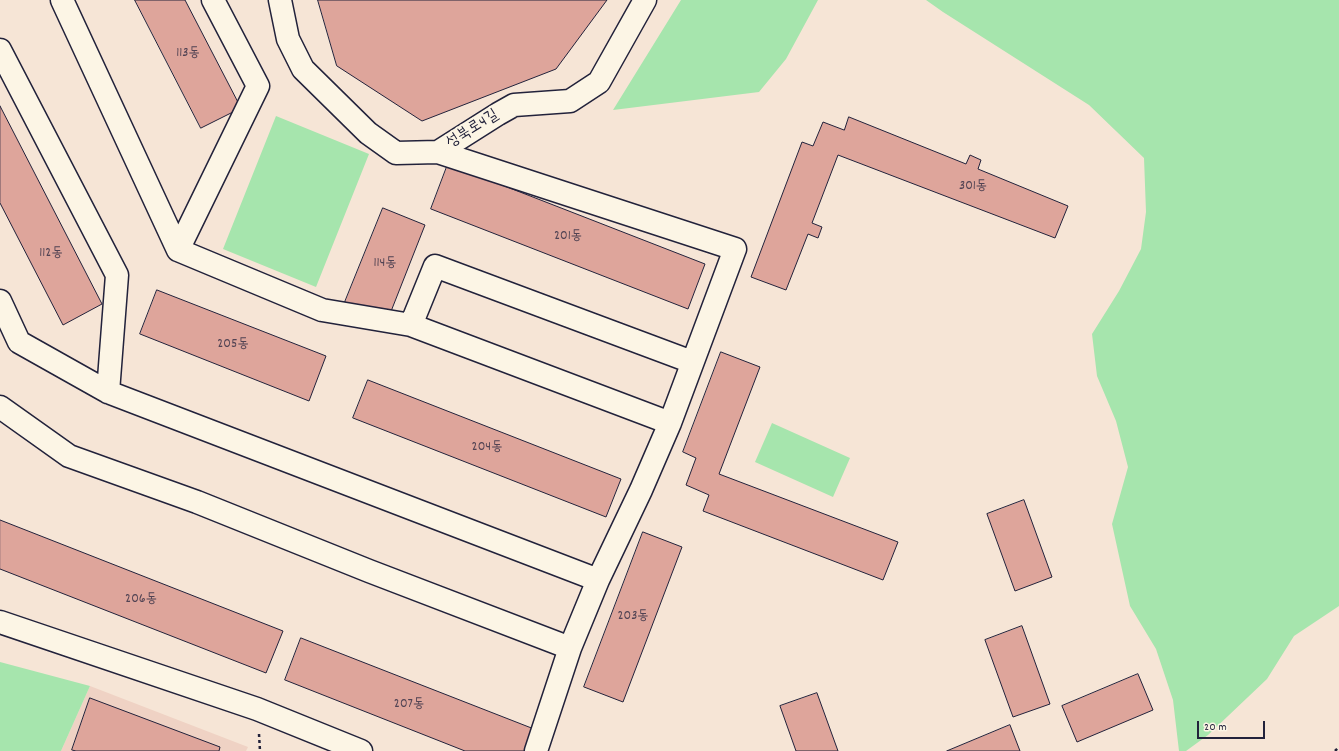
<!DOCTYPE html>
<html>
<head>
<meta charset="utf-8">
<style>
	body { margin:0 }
	#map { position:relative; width:1339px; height:751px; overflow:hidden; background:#f6e5d6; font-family:Dekko,sans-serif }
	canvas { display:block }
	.scale { position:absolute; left:1197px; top:721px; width:68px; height:18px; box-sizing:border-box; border:2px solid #22223b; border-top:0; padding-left:5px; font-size:12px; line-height:14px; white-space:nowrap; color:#22223b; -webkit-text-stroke:3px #fcf5e5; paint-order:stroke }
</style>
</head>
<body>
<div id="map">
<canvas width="1339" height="751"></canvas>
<div class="scale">20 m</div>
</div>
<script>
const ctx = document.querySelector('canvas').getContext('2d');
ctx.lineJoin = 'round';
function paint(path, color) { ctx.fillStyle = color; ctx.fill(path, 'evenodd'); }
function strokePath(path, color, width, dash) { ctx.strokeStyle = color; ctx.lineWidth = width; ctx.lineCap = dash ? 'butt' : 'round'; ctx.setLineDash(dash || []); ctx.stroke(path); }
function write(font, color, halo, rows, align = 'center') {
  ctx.font = font + ' Dekko,"Poor Story",sans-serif'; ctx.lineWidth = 4; ctx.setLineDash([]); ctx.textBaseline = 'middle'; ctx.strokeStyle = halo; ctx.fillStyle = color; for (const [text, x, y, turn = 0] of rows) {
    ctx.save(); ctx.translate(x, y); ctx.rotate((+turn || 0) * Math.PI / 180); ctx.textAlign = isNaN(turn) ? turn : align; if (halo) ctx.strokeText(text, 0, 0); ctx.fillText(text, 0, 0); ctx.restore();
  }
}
paint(new Path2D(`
	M90,686L248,747L246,751H61Z`), '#efd2c4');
paint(new Path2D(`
	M681,0H818L786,59L759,92L613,110Z
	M926,0H1339V606L1294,636L1267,679L1208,735L1186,751H1179L1173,700L1156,649L1130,606L1112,524L1128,467L1116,421L1097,376L1092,334L1119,291L1141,249L1146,212L1144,158L1089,105L943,12Z
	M276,116L369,154L316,287L223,249Z
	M772,423L850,458L833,497L755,462Z
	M0,662L90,686L61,751H0Z`), '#a6e5ad');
const building = new Path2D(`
	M135,0H185L241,108L201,128Z
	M318,0H607L556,69L422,121L337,66Z
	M0,106L102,304L63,325L0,203Z
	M849,117L966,164L970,155L981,160L978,169L1068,206L1055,238L838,155L812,223L822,227L818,238L808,234L786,290L751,277L802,142L813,146L823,122L844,130Z
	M448,164L705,264L688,309L431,209Z
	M383,208L425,225L388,319L345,302Z
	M157,290L326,356L309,401L140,334Z
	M721,352L760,367L719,474L898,542L883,580L703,511L709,495L686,485L696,458L683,452Z
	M368,380L621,479L606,517L353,418Z
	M1024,500L1052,577L1015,591L987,514Z
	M0,520L283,631L266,673L0,569Z
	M643,532L682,547L623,702L584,687Z
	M1022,626L1050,704L1013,717L985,640Z
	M301,638L534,729L525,751H465L285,680Z
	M1138,674L1153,710L1077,742L1062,706Z
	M817,693L838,751H796L780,706Z
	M90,698L220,747L219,751H76L72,750Z
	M1010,725L1020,751H947Z`);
paint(building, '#dea59b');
strokePath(building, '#22223b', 1);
const minor = new Path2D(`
	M62,0L178,250
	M213,0L258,86L178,250L322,310L411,325
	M280,0L288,39L303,69L368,133L396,153L438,152L498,114L514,105L570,101L599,82L645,0
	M0,50L117,275L108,392
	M438,152L735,249L670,423L641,490L598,580L570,648L536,751
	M0,301L19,342L108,392L598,580
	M0,407L69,456L197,502L369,571L570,648
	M670,423L411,325L435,266L692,362
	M0,622L257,709L361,751`);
strokePath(minor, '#22223b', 25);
strokePath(new Path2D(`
	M259,734L260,751
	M1335,751L1339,747`), '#22223b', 2.5, [3, 3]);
strokePath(minor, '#fcf5e5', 22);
write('14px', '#514353', null, [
	["113동",188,54],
	["301동",973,187],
	["201동",568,237],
	["112동",51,254],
	["114동",385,264],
	["205동",233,345],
	["204동",487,448],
	["206동",141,600],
	["203동",633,617],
	["207동",409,705]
]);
write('16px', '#22223b', '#fcf5e5', [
	["성북로4길",473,130,-32]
]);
</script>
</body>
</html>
